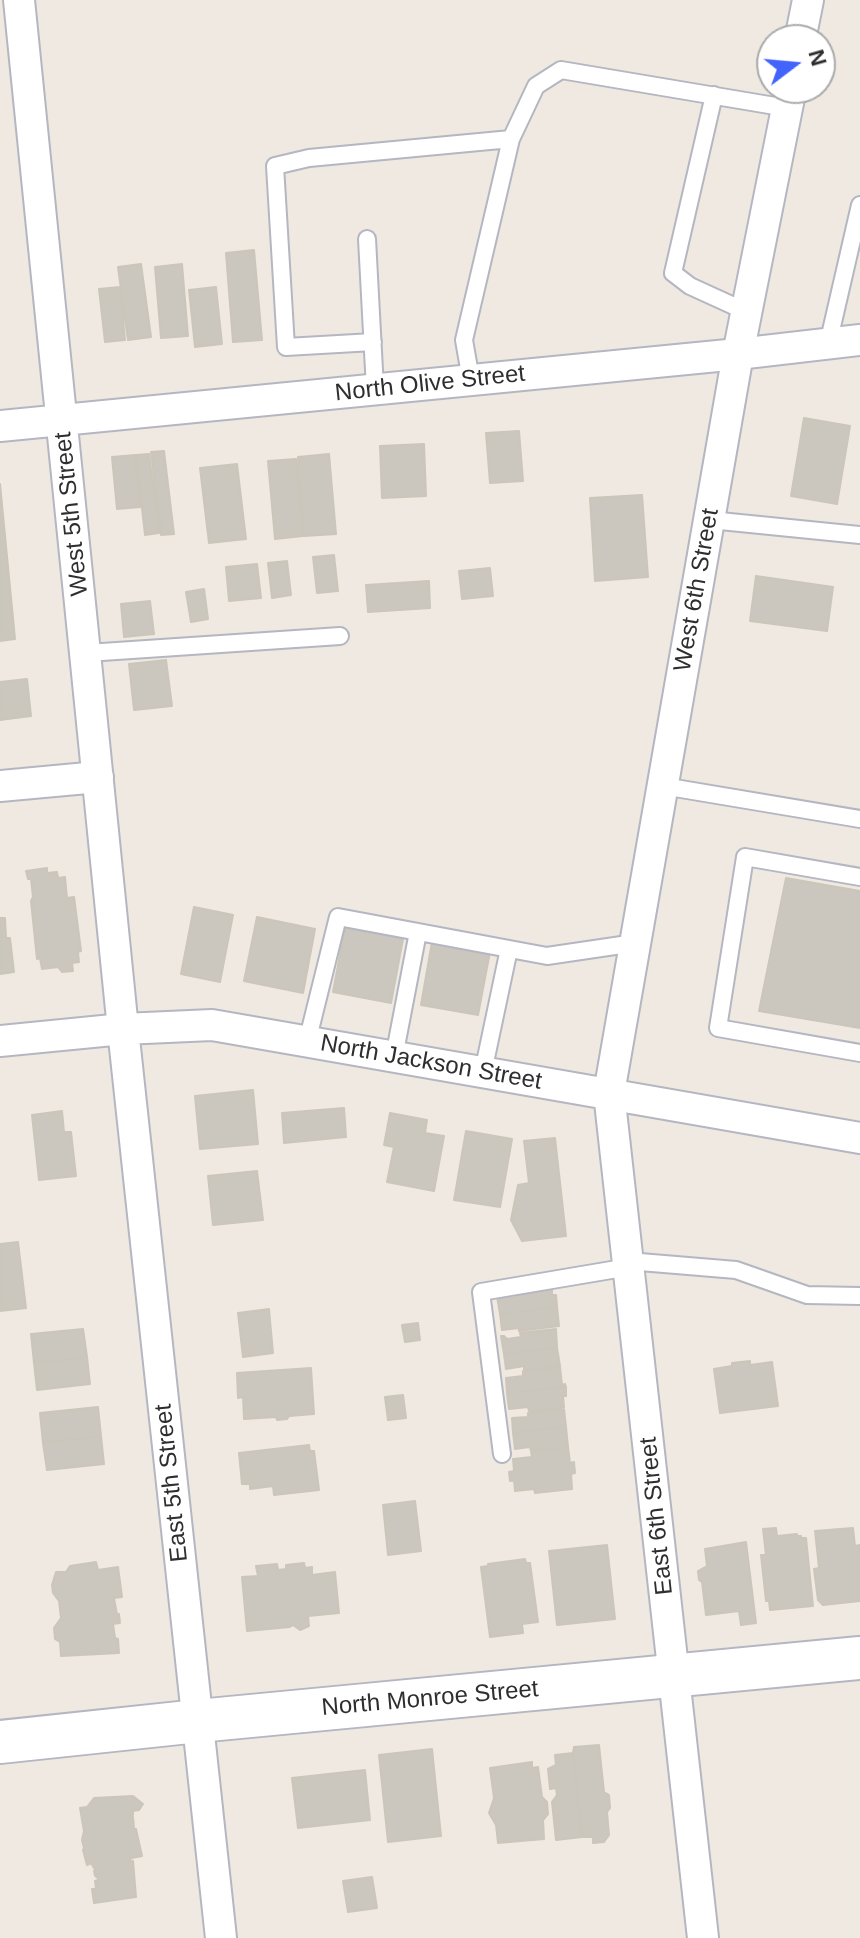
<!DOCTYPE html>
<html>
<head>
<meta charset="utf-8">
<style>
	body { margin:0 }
	#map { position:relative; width:860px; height:1938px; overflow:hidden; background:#efe9e1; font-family:Arial,sans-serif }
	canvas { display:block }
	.north { position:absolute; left:756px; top:24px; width:80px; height:80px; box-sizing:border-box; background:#fff; border:2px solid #ababab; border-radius:50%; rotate:74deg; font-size:22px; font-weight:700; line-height:32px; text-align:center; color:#2e2e2e }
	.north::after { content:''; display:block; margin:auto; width:28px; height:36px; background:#4264fb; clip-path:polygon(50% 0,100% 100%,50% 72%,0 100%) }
</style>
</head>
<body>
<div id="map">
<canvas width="860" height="1938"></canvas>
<div class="north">N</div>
</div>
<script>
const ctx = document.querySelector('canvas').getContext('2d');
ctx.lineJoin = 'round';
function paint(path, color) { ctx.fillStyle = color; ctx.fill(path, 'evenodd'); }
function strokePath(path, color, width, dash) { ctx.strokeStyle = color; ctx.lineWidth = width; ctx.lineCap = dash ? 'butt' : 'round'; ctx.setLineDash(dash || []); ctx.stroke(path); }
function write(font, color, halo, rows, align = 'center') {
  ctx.font = font + ' Arial,sans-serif'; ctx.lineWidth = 6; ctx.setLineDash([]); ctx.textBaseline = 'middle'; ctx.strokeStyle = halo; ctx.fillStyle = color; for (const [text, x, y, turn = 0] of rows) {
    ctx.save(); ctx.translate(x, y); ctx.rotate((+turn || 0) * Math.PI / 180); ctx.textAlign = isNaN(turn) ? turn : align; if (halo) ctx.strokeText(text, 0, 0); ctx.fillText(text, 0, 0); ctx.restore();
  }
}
const building = new Path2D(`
	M254,250L262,340L233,342L226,253Z
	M141,264L151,337L128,340L118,267Z
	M182,264L188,336L161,338L155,267Z
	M120,287L125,340L105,342L99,289Z
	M216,287L222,344L195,347L189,290Z
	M804,418L850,426L837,504L791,496Z
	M519,431L523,481L490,483L486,433Z
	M424,444L426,496L382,498L380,446Z
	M164,451L174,534L161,535L151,452Z
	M149,454L159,533L145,535L136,455Z
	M329,454L336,534L304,536L298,457Z
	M135,455L140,507L117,509L112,457Z
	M296,459L303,536L275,539L268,461Z
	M237,464L246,539L209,543L200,468Z
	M0,484L15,639L0,641Z
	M642,495L648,577L595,581L590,498Z
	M334,555L338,591L317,593L313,557Z
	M287,561L291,595L272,598L268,563Z
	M257,564L261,598L229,601L226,567Z
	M490,568L493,596L462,599L459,571Z
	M756,576L833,587L827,631L750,621Z
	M429,581L430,608L368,612L366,585Z
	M204,589L208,619L191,622L186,592Z
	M150,601L154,634L124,637L121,604Z
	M166,660L172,706L134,710L129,664Z
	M27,679L31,716L0,720V682Z
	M47,868V873L57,872L58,878L65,877L67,898L74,897L81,951L78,952L79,962L72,963L73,971L62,972L58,967L42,969L40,958L37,959L31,901L33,897L31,879H28L26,871Z
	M786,878L860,891V1028L759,1011Z
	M194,907L233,915L220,982L181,974Z
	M257,917L315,929L303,993L244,981Z
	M0,918H5L6,938H10L14,972L0,974Z
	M345,928L403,939L391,1003L333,992Z
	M432,942L490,952L478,1015L421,1005Z
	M253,1090L258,1144L200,1149L195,1096Z
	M344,1108L346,1137L284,1143L282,1113Z
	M62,1111L64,1132H71L76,1176L39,1180L32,1115Z
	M390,1113L427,1120L425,1133L444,1136L434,1191L387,1182L394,1147L384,1145Z
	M466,1131L512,1139L500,1207L454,1200Z
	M555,1138L566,1236L522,1241L511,1220L518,1185L529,1183L524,1141Z
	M257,1171L263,1220L213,1225L208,1176Z
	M18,1242L26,1308L0,1311V1244Z
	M552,1288V1295H556L557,1307L500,1314L497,1296L508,1295L509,1298L516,1297V1295H520V1292Z
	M557,1307L559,1326L519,1331V1328L502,1330L500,1314Z
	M269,1309L273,1353L243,1357L238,1313Z
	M418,1323L420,1340L405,1342L402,1325Z
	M83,1329L87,1357L34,1363L31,1334Z
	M556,1329L557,1348L504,1354L501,1336H504L507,1339L521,1337L520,1333Z
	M557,1348L560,1366L524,1371V1366L506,1369L504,1354Z
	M87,1357L90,1384L37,1390L34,1363Z
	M750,1361V1365L772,1362L778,1406L720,1413L714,1369L732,1366V1363Z
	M560,1367L562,1385L565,1384L566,1387L507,1393L506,1378L523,1376V1371Z
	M311,1368L314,1414L289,1416L287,1419L277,1420L276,1417L244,1419L243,1397L238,1398L237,1373Z
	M566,1387V1396H563L564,1407L529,1411L528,1407L509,1409L507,1393Z
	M403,1395L406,1418L388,1420L385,1397Z
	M98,1407L101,1436L43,1443L40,1413Z
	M564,1409L566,1427L513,1433L512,1418L528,1417V1413Z
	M566,1427L568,1447L531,1451L530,1447L515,1449L513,1433Z
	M101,1436L104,1464L47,1470L43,1443Z
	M309,1445L310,1451H314L319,1490L274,1495L273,1486L250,1489V1484H242L239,1453Z
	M568,1447L570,1463L574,1462L575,1473L571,1474L572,1489L535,1493L534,1489L515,1491L514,1480L510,1481L509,1472L514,1471L513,1459L532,1457L531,1451Z
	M415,1501L421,1551L388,1555L383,1505Z
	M776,1528L777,1536L797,1534V1536H801V1538H806L813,1606L770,1610L769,1601H766L761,1555H766L763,1529Z
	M853,1528L855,1546L860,1545V1601L823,1605L818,1600L814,1569L819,1568L815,1531Z
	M746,1542L756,1623L741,1625L739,1611L706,1615L702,1582L699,1580L698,1571L707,1566L705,1549Z
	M607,1545L615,1619L557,1625L549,1551Z
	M525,1559L526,1563H530L538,1622L522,1624L523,1633L490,1637L481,1567L488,1566V1564Z
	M96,1562L98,1570L118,1567L122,1597L114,1598L117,1615L119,1614L120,1623L113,1624L115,1638L118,1639L119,1653L61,1656L60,1642L55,1639L54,1628L61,1618L59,1601L53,1593L52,1585L56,1572H66L70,1566Z
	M304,1563L305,1568L312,1567V1575L335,1572L339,1613L308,1616L309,1626L300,1630L293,1625L290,1627L247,1631L242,1577L258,1576L256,1566L277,1564L278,1570L286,1569V1565Z
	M599,1745L604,1792L609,1795L610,1808L607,1812L609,1835L604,1842L593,1843V1837H582L573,1753L574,1747Z
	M432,1749L441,1836L388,1842L379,1755Z
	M573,1753L582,1837L556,1840L552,1802L557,1795L556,1788L550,1789L548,1769L556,1765L555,1755Z
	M532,1762V1768L538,1767L542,1797L547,1802L548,1814L543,1820L544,1839L498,1843L496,1825L489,1813L494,1798L490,1768Z
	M365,1770L370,1820L298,1828L292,1778Z
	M133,1796L143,1804L139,1810L133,1811V1815H130V1817H133L134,1828H132L136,1829L142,1856L132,1858L127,1862L133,1861L136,1897L94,1903L92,1889H96L95,1881L98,1880V1878L95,1876L94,1871L96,1868H94L91,1863L87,1865L83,1850L84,1848L82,1840L84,1831L80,1808L87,1807L94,1798Z
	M372,1877L377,1908L348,1912L343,1881Z`);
paint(building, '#cbc7bf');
strokePath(building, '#cbc5ba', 2);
const service = new Path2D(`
	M714,95L673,273L690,286L747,312
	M511,139L536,86L561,70L787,108
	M367,239L375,389
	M373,342L286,347L275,166L309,158L511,139L464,340L471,380
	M828,344L860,205
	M710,520L860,535
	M87,653L340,636
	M663,786L860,819
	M860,877L745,857L718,1028L860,1053
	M307,1042L338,917L547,956L635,943
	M394,1057L418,932
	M483,1072L509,949
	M628,1261L736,1270L807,1295L860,1296
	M502,1454L481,1292L629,1267`);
const minor = new Path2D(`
	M19,0L123,1029L221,1938
	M800,40L808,0
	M0,426L738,354L860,340
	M0,786L98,777
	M0,1041L123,1029L212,1025L860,1138
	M703,1938L609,1093L738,354L791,88`);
const secondary = new Path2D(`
	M0,1742L198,1721L860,1658`);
strokePath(service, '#b4b7c1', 20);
strokePath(minor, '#b4b7c1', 34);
strokePath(secondary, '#b4b7c1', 46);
strokePath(service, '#fff', 16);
strokePath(minor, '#fff', 30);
strokePath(secondary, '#fff', 42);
write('24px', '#2e2e2e', '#fff', [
	["North Olive Street",430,384,-6],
	["West 5th Street",72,514,-96],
	["West 6th Street",697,590,-80],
	["North Jackson Street",431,1063,10],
	["East 5th Street",172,1483,-96],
	["East 6th Street",657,1516,-96],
	["North Monroe Street",430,1699,-5]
]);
</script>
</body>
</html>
